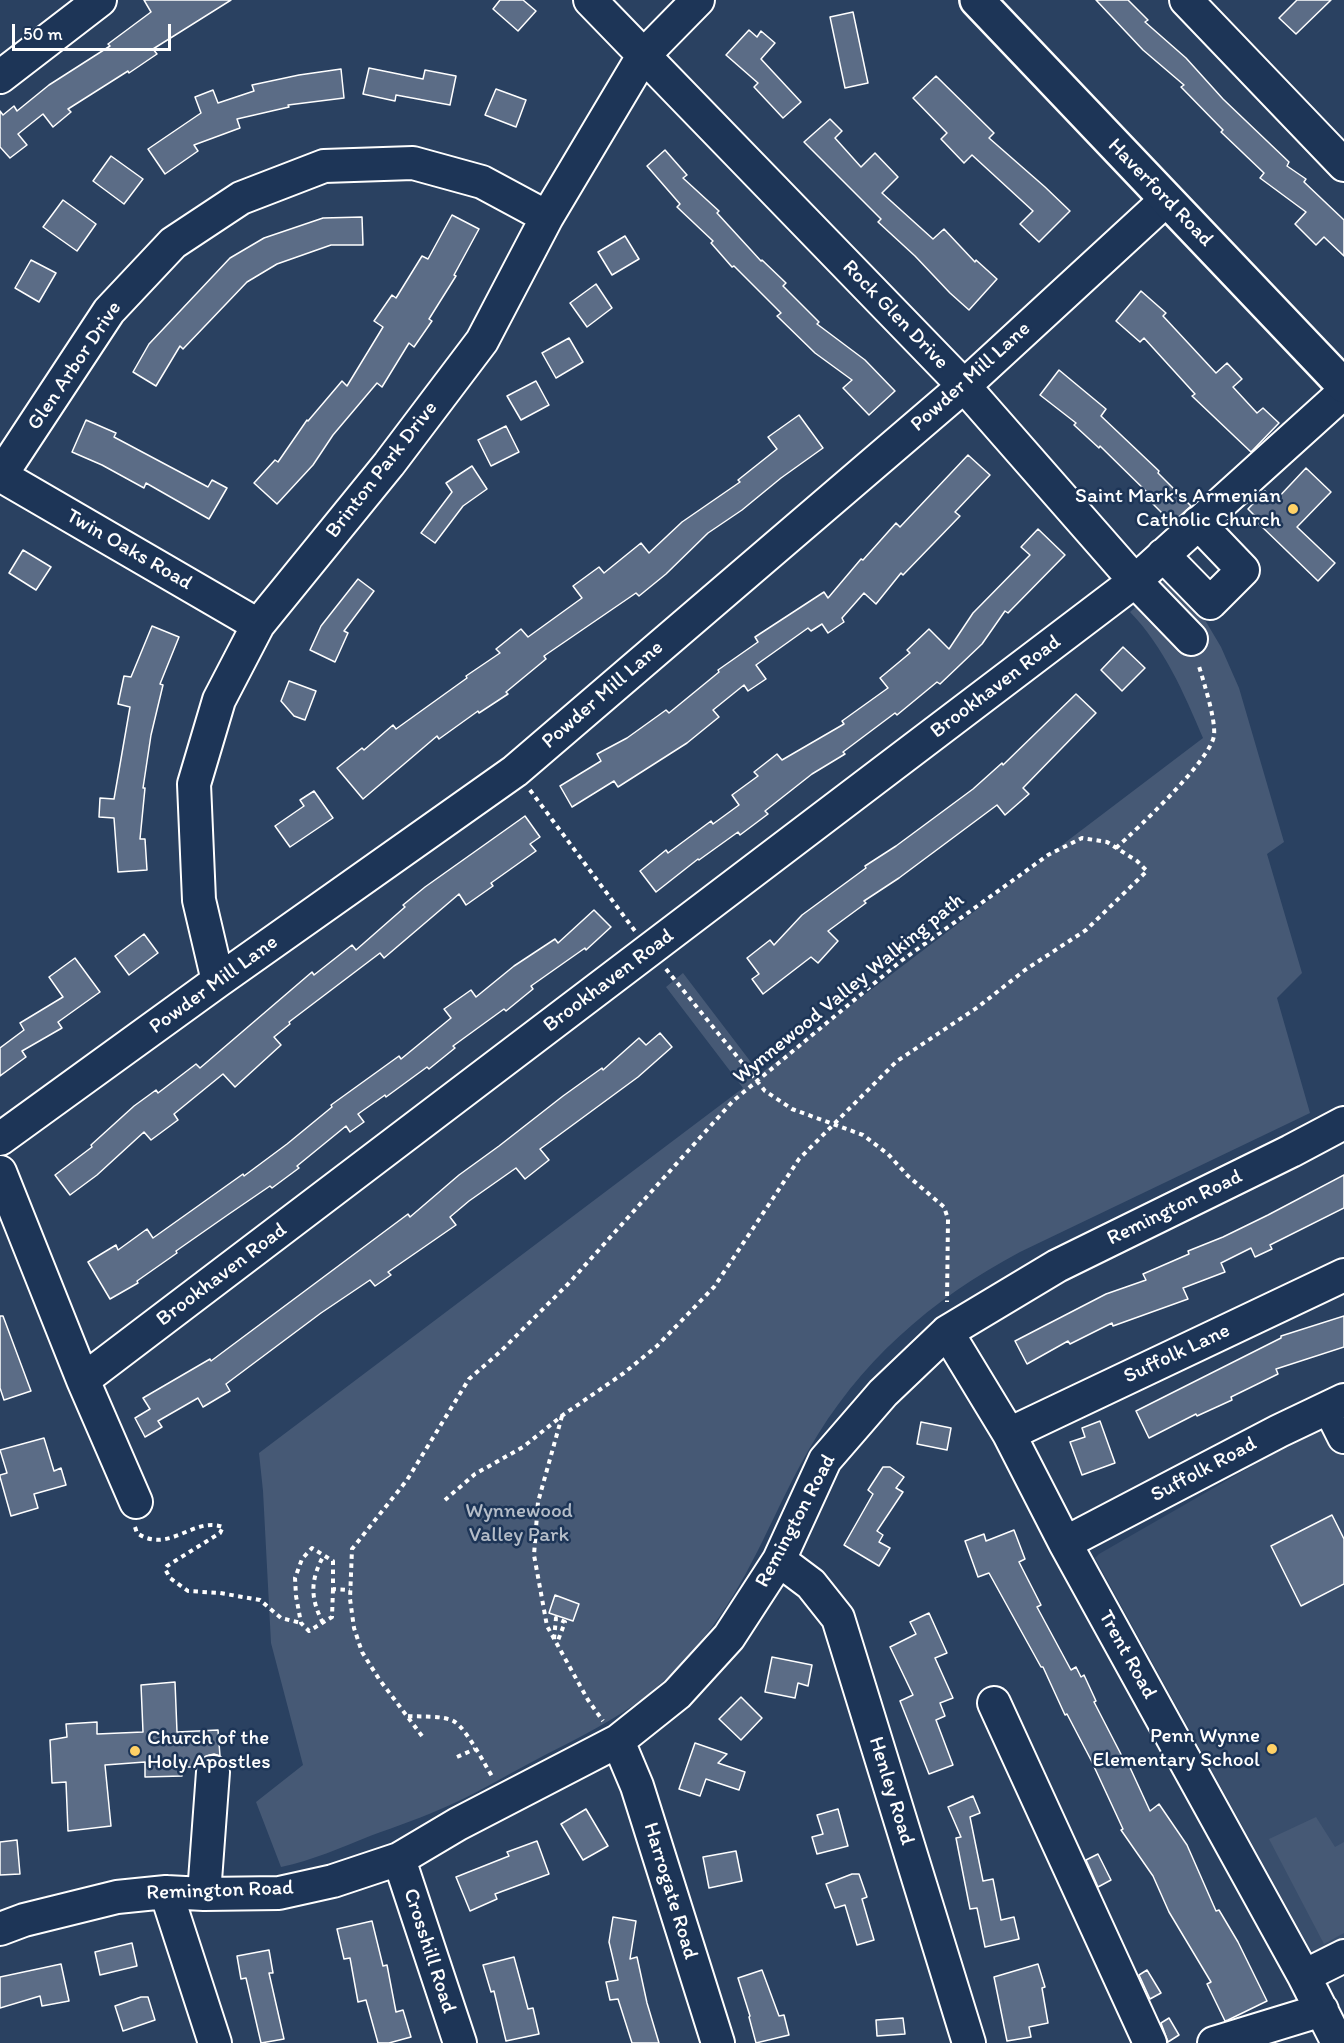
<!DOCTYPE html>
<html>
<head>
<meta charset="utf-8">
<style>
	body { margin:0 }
	#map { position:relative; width:1344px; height:2043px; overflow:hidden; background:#2a4161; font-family:Itim,sans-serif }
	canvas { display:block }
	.scale { position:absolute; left:12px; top:24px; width:159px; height:27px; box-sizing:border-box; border:3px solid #fff; border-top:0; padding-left:8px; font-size:18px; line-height:21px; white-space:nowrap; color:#fff; -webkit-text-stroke:4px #1d3557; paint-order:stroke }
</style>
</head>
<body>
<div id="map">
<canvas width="1344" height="2043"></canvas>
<div class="scale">50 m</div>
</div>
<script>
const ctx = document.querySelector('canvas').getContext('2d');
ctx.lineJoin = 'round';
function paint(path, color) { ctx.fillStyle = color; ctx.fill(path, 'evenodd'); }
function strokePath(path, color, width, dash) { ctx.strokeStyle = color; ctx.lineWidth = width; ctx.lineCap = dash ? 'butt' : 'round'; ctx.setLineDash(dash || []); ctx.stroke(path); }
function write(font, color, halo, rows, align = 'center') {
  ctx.font = font + ' Itim,sans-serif'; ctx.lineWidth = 5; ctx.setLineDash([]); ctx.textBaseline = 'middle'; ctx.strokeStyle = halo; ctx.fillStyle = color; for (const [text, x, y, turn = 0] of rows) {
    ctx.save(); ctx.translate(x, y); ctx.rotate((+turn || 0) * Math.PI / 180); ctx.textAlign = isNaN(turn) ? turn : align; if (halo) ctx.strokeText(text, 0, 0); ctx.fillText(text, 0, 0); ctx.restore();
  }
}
paint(new Path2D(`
	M1344,1413V1941L1314,1953L1311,1951L1095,1558L1099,1554Z`), '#394e6c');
paint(new Path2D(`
	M1172,573L1202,615L1221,647L1239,688L1284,842L1267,854L1302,973L1277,998L1310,1113L1020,1252C930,1300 859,1362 808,1451C775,1509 752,1574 712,1627C693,1652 671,1676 646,1696C615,1720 578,1738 543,1756C512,1772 481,1791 450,1805C424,1817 397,1826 370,1836C340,1848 313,1860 281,1867L256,1802L303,1765L271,1643L263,1491L259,1453L743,1088L666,987L683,973L760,1074L1203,738C1184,693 1164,647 1130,612Z
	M1316,1817L1335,1847L1344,1842V1933L1324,1944L1269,1839Z`), '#465975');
const building = new Path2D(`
	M144,0H231L153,49L157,54L129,73L128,71L68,109L71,112L53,127L43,114L18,134L27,145L10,158L0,147V111L3,115L14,106L17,111L49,85L110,46L108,44L151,12Z
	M500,0H523L536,11L518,31L493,9Z
	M1096,0H1128L1148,20L1145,22L1186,58L1223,99L1289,162L1287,166L1306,179L1304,182L1344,220V256L1324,237L1316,245L1295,224L1306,212L1260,178L1264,173L1221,132L1223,130L1181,87L1184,85L1143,50Z
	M1297,0H1331L1296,34L1279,18Z
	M853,12L868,83L845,88L830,17Z
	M749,30L757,37L761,31L775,43L761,59L801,102L783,118L754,87L758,83L726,55Z
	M369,68L423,79L425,70L456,76L450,105L396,95L395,101L363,94Z
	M341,69L344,98L288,105L289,107L237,119L240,128L194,145L198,151L165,174L148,149L201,113L195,97L213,90L218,103L254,91L252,85L299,75Z
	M936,76L994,133L989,138L1045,187L1070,211L1039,242L1020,224L1033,211L972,155L964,163L941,139L947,133L913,98Z
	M496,89L526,100L516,127L485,115Z
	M830,119L842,131L835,138L861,167L875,153L898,177L882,193L933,239L944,229L975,262L976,260L997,279L969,310L950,293L915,256L878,222L881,219L804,142Z
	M665,150L687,175L683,178L719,211L717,213L761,261L762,260L786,283L783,286L819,322L817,324L865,360L895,391L869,415L843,388L852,380L815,353L777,316L781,313L734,266L732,267L711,243L713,241L677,207L680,204L647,166Z
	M111,156L143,179L124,204L93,181Z
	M63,200L96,224L77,251L43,227Z
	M452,215L479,229L454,275L456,276L429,319L432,321L414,347L409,343L382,387L377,383L333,435L313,465L277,504L254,483L275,460L278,462L307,420L308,421L342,381L347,386L383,327L374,321L392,295L396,298L422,256L428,259Z
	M362,217L363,245H331L277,264L247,282L183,349L180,346L156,386L133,372L149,344L230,258L264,238L323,218Z
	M625,236L639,259L612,275L598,252Z
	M31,260L56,273L39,302L15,288Z
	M596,284L612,308L587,327L570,303Z
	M1141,291L1166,313L1163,316L1216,373L1227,363L1242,379L1233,387L1257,413L1263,408L1279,423L1251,452L1192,396L1195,394L1144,338L1140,342L1116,321Z
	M569,338L583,362L556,378L542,353Z
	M1059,370L1106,409L1101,416L1159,471L1158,473L1191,506L1172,523L1150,501L1153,498L1100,446L1099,448L1074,425L1076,423L1040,395Z
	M536,381L549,405L521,420L507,396Z
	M799,415L823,448L781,478L742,510L708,533L666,574L639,596L636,593L544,656L546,659L506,692L508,694L479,713L478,711L439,739L437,736L363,799L337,768L362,748L364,750L393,725L396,729L467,678L466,676L500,653L496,649L521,629L528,637L582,598L573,586L599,567L604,573L641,543L649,553L682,522L740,482L738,480L777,449L768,437Z
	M86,420L116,433L114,437L208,487L212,480L227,488L209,519L146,483L144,488L102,465L72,452Z
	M506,426L519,452L491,466L478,440Z
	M968,455L990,475L955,512L960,516L903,575L901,573L876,604L864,593L842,618L844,622L828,633L822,624L811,631L808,628L756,665L766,679L748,691L744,685L713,710L719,717L687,743L618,787L614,781L572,807L560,786L601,761L597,754L627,738L666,710L669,713L719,672L718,670L758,642L755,637L824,592L828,598L861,559L863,560L896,523L900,527Z
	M472,466L487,489L463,506L435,543L421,533L452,492L446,483Z
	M1306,468L1331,492L1297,527L1335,563L1318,581L1257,522L1259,520L1248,509L1265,491L1275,501Z
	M1038,529L1065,555L1008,613L1005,611L982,644L940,684L937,682L897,715L895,713L843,752L845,754L812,774L765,811L768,814L740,835L738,832L699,860L698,859L656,892L640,871L666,850L668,853L711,821L713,824L739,805L732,795L758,776L754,772L777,754L782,760L844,724L842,721L888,688L880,678L910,653L907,650L929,629L949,649L973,613L1030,555L1021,547Z
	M23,550L51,567L36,590L9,573Z
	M358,579L374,591L344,631L348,633L335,662L310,650L321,626Z
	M152,626L179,637L160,684L163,685L151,735L143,788H145L140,839H145L147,870L118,872L114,818L99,817L100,798L114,799L130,707L118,704L124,676L131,677Z
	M1123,647L1145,668L1122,691L1101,670Z
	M289,681L316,691L305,720L294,716L281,701Z
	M1076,694L1096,713L1023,788L1029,794L1005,815L997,805L899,878L864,901L866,903L828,931L838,941L818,963L811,957L763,994L752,979L759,974L747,958L770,940L774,945L802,915L866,868L865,866L896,846L973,789L1002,763L1003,765Z
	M314,791L333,818L290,847L275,826L304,806L300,800Z
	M525,816L540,837L530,844L536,851L491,883L493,886L466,905L459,894L384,958L380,953L289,1022L290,1024L274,1037L281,1045L235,1087L223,1074L174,1114L178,1120L151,1140L144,1132L97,1175L70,1195L55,1175L92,1147L91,1145L134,1106L156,1090L158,1093L196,1064L200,1068L312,972L314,975L352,945L356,950L405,907L403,905L425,887Z
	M594,910L611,927L586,950L585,948L531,986L533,989L506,1011L504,1009L453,1046L455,1048L429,1069L427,1067L386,1097L385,1095L358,1114L364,1122L350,1132L346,1126L297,1166L299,1168L272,1188L270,1186L229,1214L176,1251L177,1253L137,1281L138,1283L110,1299L88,1262L116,1245L118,1250L147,1229L153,1238L243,1174L244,1176L287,1144L332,1107L331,1105L399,1056L401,1059L451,1018L444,1009L471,990L476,997L514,966L555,939L558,943Z
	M144,934L158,953L129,975L115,956Z
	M75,958L100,992L58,1022L62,1028L22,1051L26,1057L0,1076V1048L24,1030L20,1023L63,997L49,977Z
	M660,1033L672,1047L638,1077L540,1149L549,1160L525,1179L516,1168L469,1201L450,1217L456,1225L388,1272L391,1275L375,1286L370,1280L321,1313L226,1384L230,1391L203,1407L198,1398L158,1421L162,1427L145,1437L135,1418L150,1409L143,1398L210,1359L211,1361L408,1214L410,1217L459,1175L499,1146L563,1096L602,1068L603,1070L639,1038L646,1045Z
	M1344,1175V1208L1270,1245L1272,1249L1255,1257L1251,1248L1221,1263L1225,1272L1183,1288L1188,1299L1113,1326L1112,1323L1070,1344L1068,1341L1027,1364L1015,1341L1106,1294L1146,1280L1143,1274L1189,1254L1188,1251L1223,1237L1268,1215Z
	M0,1316H3L31,1391L4,1400L0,1388Z
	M1344,1316V1347L1276,1369L1278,1374L1231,1397L1232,1400L1197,1416L1196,1414L1149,1438L1136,1411L1281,1338V1336Z
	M1100,1421L1115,1463L1082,1475L1070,1442L1085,1437L1082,1428Z
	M921,1422L951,1428L947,1450L917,1444Z
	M44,1438L54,1471L61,1468L66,1485L34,1494L38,1508L11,1516L0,1477V1475L7,1473L0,1450Z
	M883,1467H890L904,1477L896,1488L903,1492L877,1531L883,1535L879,1542L890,1548L879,1566L844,1545L873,1494L868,1490Z
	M1332,1515L1344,1539V1584L1301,1606L1271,1546Z
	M1014,1530L1025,1559L1019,1562L1041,1605L1037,1607L1071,1670L1076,1667L1081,1677L1084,1675L1096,1701L1094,1702L1125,1762L1127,1761L1150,1811L1159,1804L1187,1845L1216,1911L1219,1910L1238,1942L1267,2001L1228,2020L1225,2021L1207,1984L1211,1982L1169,1912L1153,1876L1121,1830L1123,1829L1091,1760L1067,1714L1065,1715L1043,1667H1041L989,1573L978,1577L965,1541L984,1534L986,1541Z
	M555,1595L579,1604L573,1621L549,1613Z
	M929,1613L947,1653L935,1658L953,1698L940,1703L945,1716L936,1720L953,1765L929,1774L900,1701L913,1695L890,1647L916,1634L910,1622Z
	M772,1657L812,1665L808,1686L798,1683L795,1698L765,1692Z
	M175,1682L177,1732L218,1730L220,1756L214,1754L206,1756L199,1761L196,1767H181L182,1776L145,1777V1762L105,1765L111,1826L68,1831L66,1782L52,1783L50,1740L67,1737L66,1724L97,1722V1734L143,1732L141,1685Z
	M741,1697L762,1718L741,1740L719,1719Z
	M695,1743L727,1754L718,1763L745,1772L739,1790L706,1779L700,1796L679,1789Z
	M973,1796L980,1813L970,1817L983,1881L993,1879L1001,1920L1014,1917L1019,1939L985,1947L977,1908L970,1909L956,1838L961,1837L948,1807Z
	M586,1809L608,1846L583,1860L561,1824Z
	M838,1809L848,1846L817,1854L812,1837L823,1834L817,1815Z
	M17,1840L20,1874L0,1875V1842Z
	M537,1841L549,1874L495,1894L497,1899L470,1911L456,1877L509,1856L507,1852Z
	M736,1851L742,1881L709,1888L703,1857Z
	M1098,1854L1111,1880L1098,1887L1086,1860Z
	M852,1874H859L867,1897L862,1899L874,1940L857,1945L845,1905L835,1908L826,1884Z
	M613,1917L636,1921L630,1959L637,1957L647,2003L659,2043H632L618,1999L610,2000L606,1982L618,1980L609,1942Z
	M372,1921L383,1966L387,1965L396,2012L403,2010L411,2037L389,2043H378L366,2000L358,2002L350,1958L344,1959L337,1929Z
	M132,1943L137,1966L100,1975L95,1952Z
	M269,1950L273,1973H269L284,2039L261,2043L246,1978L241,1979L237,1956Z
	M514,1957L528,2009L533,2008L539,2034L506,2041L494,1991L491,1992L483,1965Z
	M61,1964L69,2001L42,2006L40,1996L0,2008V1977Z
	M1038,1964L1045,1987L1042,1988L1048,2023L1029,2027L1031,2037L1007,2041L994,1977Z
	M762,1970L779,2016L784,2015L789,2035L756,2043L749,2017L750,2016L738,1978Z
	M1147,1970L1161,1993L1150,1999L1139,1975Z
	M141,1997H148L155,2020L123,2031L115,2006Z
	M903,2018L905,2034L877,2036L876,2020Z
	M1169,2018L1179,2035L1168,2042L1161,2023Z`);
paint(building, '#5b6c86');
strokePath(building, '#fff', 1.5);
const minor = new Path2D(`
	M590,0L964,386L1135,581L1191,639
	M1186,0L1344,165
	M0,77L100,0
	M0,475L258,625
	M1,475L109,311L173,243L241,198L324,166L413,163L482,182L547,217
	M1163,555L1210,603L1243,570L1198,523
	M218,981L199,900L194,784L219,700L258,625L389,464L482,341L547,217L643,56L698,0
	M0,1139L218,981L515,771L964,386L1166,200
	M0,1172L83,1380L136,1502
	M947,1332L1009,1434L1065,1543L1304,1976L1338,2043
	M83,1380L1135,581L1344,392
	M1329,1407L1344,1437
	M1009,1434L1344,1275
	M1065,1543L1279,1431L1344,1400
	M779,1560L811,1584L838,1618L969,2043
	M994,1703L1150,2043
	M618,1741L637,1786L718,2043
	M399,1859L460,2043
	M166,1892L215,2043
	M204,1894L213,1772
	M0,1929L24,1920L117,1897L166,1892L204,1894L279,1893L333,1881L399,1859L458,1824L618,1741L677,1694L729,1637L779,1560L825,1460L883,1393L947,1332L1057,1266L1291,1151L1344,1123
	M1304,1976L1344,1956
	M1214,2043L1322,2010`);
const major = new Path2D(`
	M977,0L1344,386`);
strokePath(minor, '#fff', 36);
strokePath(major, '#fff', 38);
strokePath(new Path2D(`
	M530,790L635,931
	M1116,848C1138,828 1209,762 1214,736C1216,719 1203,680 1198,663
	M666,969L765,1091L792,1109L863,1135L888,1154L908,1176L944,1207L948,1219L947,1302
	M562,1416L538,1502L534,1555L547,1626L588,1700L603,1721
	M135,1527L137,1533C169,1555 193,1516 223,1527L220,1533L167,1566L165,1569L170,1578L188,1591L220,1593L260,1600L281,1618L301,1623
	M333,1589L332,1617L309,1631L301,1623L296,1596L295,1578L302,1559L312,1548L333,1561V1589L350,1590
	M323,1623C310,1598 310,1580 324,1555
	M554,1639L556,1618L565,1622L557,1643
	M408,1716C420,1717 445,1715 455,1722C467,1730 485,1765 493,1778
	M422,1736L379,1679L362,1652L354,1628L350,1599L352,1549L407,1480L469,1379L500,1352L569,1283L733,1101L901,961L1048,855L1082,838L1107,842L1137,861L1147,871L1086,930L1025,970L978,1007L897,1061L799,1159L714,1287L657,1346L624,1373L563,1415L523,1447L475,1474L445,1500
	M457,1757L475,1749`), '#fff', 4, [4.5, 4.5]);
strokePath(minor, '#1d3557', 32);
strokePath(major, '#1d3557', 33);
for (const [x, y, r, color] of [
	[1293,509,6,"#ffd166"],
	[1272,1749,6,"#ffd166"],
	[135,1751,6,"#ffd166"]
]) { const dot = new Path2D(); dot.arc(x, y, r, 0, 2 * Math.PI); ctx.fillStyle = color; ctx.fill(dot); strokePath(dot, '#1d3557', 2); }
write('21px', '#fff', '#1d3557', [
	["Haverford Road",1160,193,46],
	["Rock Glen Drive",895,315,46],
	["Glen Arbor Drive",75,366,-56],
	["Powder Mill Lane",971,377,-42],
	["Brinton Park Drive",382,470,-52],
	["Twin Oaks Road",129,550,30],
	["Brookhaven Road",996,687,-37],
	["Powder Mill Lane",603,695,-41],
	["Brookhaven Road",609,981,-37],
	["Powder Mill Lane",214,985,-36],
	["Wynnewood Valley Walking path",849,989,-39],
	["Remington Road",1175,1208,-26],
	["Brookhaven Road",222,1275,-37],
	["Suffolk Lane",1177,1354,-25],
	["Suffolk Road",1204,1470,-28],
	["Remington Road",796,1521,-62],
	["Trent Road",1127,1655,61],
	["Henley Road",891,1791,73],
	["Remington Road",220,1891,-2],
	["Harrogate Road",670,1891,73],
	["Crosshill Road",429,1951,72]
]);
write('21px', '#fff', '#1d3557', [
	["Saint Mark's Armenian",1281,497],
	["Catholic Church",1281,521],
	["Penn Wynne",1260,1737],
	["Elementary School",1260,1761],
	["Church of the",147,1739,"left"],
	["Holy Apostles",147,1763,"left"]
], 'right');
write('21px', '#b5bdc8', '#1d3557', [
	["Wynnewood",519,1512],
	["Valley Park",519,1536]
]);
</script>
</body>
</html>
